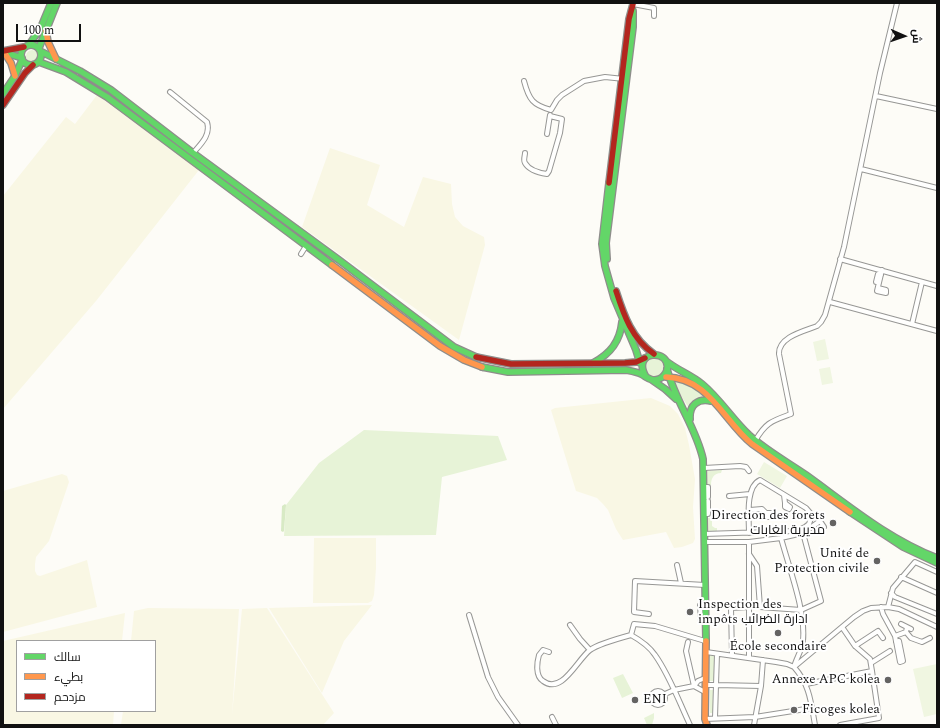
<!DOCTYPE html>
<html>
<head>
<meta charset="utf-8">
<style>
	body { margin:0 }
	#map { position:relative; width:940px; height:728px; overflow:hidden; background:#fdfcf7; font-family:Spectral,Cairo,serif }
	canvas { display:block }
	.frame { position:absolute; inset:0; border:4px solid #111; pointer-events:none }
	.legend { position:absolute; left:16px; top:640px; width:140px; height:72px; box-sizing:border-box; background:#fff; border:1px solid #a0a0a0; margin:0; padding:5px 7px; list-style:none; font-size:12px; color:#111 }
	.legend li { display:flex; align-items:center; gap:8px; height:20px }
	.legend b { width:20px; border:1px solid #a0a0a0 }
	.north { position:absolute; left:884px; top:16px; width:40px; height:40px; -webkit-text-stroke:3px #fff; paint-order:stroke; rotate:92deg; font-size:11px; font-weight:700; line-height:16px; text-align:center; color:#111 }
	.north::after { content:''; display:block; margin:auto; width:14px; height:18px; background:#111; clip-path:polygon(50% 0,100% 100%,50% 72%,0 100%) }
	.scale { position:absolute; left:16px; top:24px; width:65px; height:18px; box-sizing:border-box; border:2px solid #111; border-top:0; padding-left:5px; font-size:12px; line-height:14px; white-space:nowrap; color:#111; -webkit-text-stroke:3px #fff; paint-order:stroke }
</style>
</head>
<body>
<div id="map">
<canvas width="940" height="728"></canvas>
<div class="frame"></div>
<ul class="legend">
<li><b style="height:5px;background:#63d668"></b>سالك</li>
<li><b style="height:5px;background:#ff974d"></b>بطيء</li>
<li><b style="height:5px;background:#b3261e"></b>مزدحم</li>
</ul>
<div class="north">ش</div>
<div class="scale">100 m</div>
</div>
<script>
const ctx = document.querySelector('canvas').getContext('2d');
ctx.lineJoin = 'round';
function paint(path, color) { ctx.fillStyle = color; ctx.fill(path, 'evenodd'); }
function strokePath(path, color, width, dash) { ctx.strokeStyle = color; ctx.lineWidth = width; ctx.lineCap = dash ? 'butt' : 'round'; ctx.setLineDash(dash || []); ctx.stroke(path); }
function write(font, color, halo, rows, align = 'center') {
  ctx.font = font + ' Spectral,Cairo,serif'; ctx.lineWidth = 4; ctx.setLineDash([]); ctx.textBaseline = 'middle'; ctx.strokeStyle = halo; ctx.fillStyle = color; for (const [text, x, y, turn = 0] of rows) {
    ctx.save(); ctx.translate(x, y); ctx.rotate((+turn || 0) * Math.PI / 180); ctx.textAlign = isNaN(turn) ? turn : align; if (halo) ctx.strokeText(text, 0, 0); ctx.fillText(text, 0, 0); ctx.restore();
  }
}
paint(new Path2D(`
	M97,95L199,170L96,301L3,409V196L66,117L75,124Z
	M330,148L380,165L367,205L404,227L423,177L451,184L452,204L455,217L463,226L484,237L485,245L459,340L302,227Z
	M651,398L670,406L678,414L685,428L689,445L695,479L693,507L695,539L693,543L682,547L674,548L666,532L623,540L616,529L608,510L603,504L597,498L576,491L551,410L555,408Z
	M62,474L67,476L69,482L49,541L36,557L35,564V571L37,575L40,576L87,560L97,607L3,632V491Z
	M314,538H376V568L374,595L372,601L368,603H313Z
	M372,605L344,641L322,693L269,608Z
	M148,608L239,609L232,715L242,609L267,608L334,713L323,725H121L123,711H155V641H131L134,611Z
	M125,613L122,641H17V711H114L113,725H3V641Z`), '#f9f7e4');
paint(new Path2D(`
	M26 56a6 6 0 1 1 12 0a6 6 0 1 1-12 0Z
	M644 367a10 10 0 1 1 20 0a10 10 0 1 1-20 0Z
	M673,381L689,384L707,398L689,408L678,392Z
	M364,430L498,436L507,460L442,477L436,535L284,536L286,505L319,463Z
	M722,470L721,473C714,473 711,478 711,485H706V474L707,471Z
	M707,518H712V526L715,528H717V532H707Z
	M710,655H714V681H709Z
	M623,674L633,693L622,698L613,678Z
	M710,690H713L714,713H710Z
	M654,713V718L652,725H647L644,718Z`), '#e7f3d7');
paint(new Path2D(`
	M285,504L286,505L284,531L283,532L281,531L282,506Z`), '#d8eac5');
paint(new Path2D(`
	M825,339L829,359L817,361L813,342Z
	M830,367L833,383L822,385L819,369Z
	M764,462L787,476L780,488L757,474Z
	M937,664V714L924,717L913,669Z`), '#f0f6e1');
const street = new Path2D(`
	M633,4L654,8V16
	M524,81C529,100 533,105 551,110L557,100L562,95L584,81L605,77L624,79
	M170,92L207,122C211,135 201,144 193,153
	M876,96L937,109
	M547,134L550,115
	M525,153C525,156 523,160 525,163C529,170 540,173 547,174L549,171L560,133L562,119L550,116
	M861,169L937,188
	M301,254L306,246
	M840,259L937,286
	M879,282H876L878,274L881,275
	M878,288L886,290V293L877,291L882,270
	M830,302L937,331
	M912,324L922,282
	M755,441C766,422 772,421 791,414L779,354C778,337 804,331 817,326L821,322L825,315L844,247L880,73L897,3
	M704,468L740,466L746,467L749,471
	M704,487H708V497H704
	M784,495L785,503L790,507L789,509L785,507V503
	M729,496L750,494
	M750,510L762,509L766,513H773V517H766V513
	M704,514H708V501L704,502
	M803,533L820,521L824,527
	M704,534L796,531L805,527L809,524L812,515L806,508L760,480C745,487 749,519 749,533
	M704,542H749L781,538L803,533L821,601L801,610L760,607L757,566L749,554
	M677,565L681,583
	M901,577L937,593
	M891,593L895,597L937,614
	M705,602L700,605L701,622L705,619
	M881,607L883,614L895,636L906,632
	M888,607L893,588L915,562L937,572
	M649,614L634,612L635,581L705,585
	M469,615L488,677L498,697L518,725
	M901,624L911,629
	M570,625L580,639L590,650
	M842,627L855,646L870,659L872,671
	M907,627L906,632L911,638L922,642L930,638
	M631,635C640,640 649,646 655,655C670,676 679,702 690,725
	M895,636L900,662L903,661L899,641L896,642
	M688,642L686,651L694,686
	M855,646L878,631L883,638
	M549,652L543,650L539,655C537,662 535,676 543,681C562,695 577,660 590,650C598,644 620,638 631,635L634,624L655,626L705,641
	M706,652L776,662L787,664L794,667C796,659 802,650 803,641C806,611 789,568 781,538
	M717,654L716,685L761,686L763,660
	M732,655L731,608L750,607
	M749,657V542
	M871,663L890,651
	M806,684L872,671L879,718L840,725
	M705,685H716L715,718
	M694,686L698,681L705,678
	M651 698a7 7 0 1 1 14 0a7 7 0 1 1-14 0Z
	M665,694L674,690L694,686L705,692
	M552,717L556,725
	M705,719L755,717L812,708
	M754,725L761,686
	M815,725C811,703 810,685 794,667L854,617L863,611L871,608L888,607L899,609L937,627`);
const fast = new Path2D(`
	M21 55a10 10 0 1 1 20 0a10 10 0 1 1-20 0Z
	M29,45L41,27L51,3
	M39,48L57,3
	M3,52L22,58
	M42,52L80,71L111,90L193,153L339,260L454,347L476,357
	M39,62L66,72L107,97L332,265
	M3,94L15,76L22,60
	M609,183L602,244L605,266L614,298L636,350L640,363
	M607,259L606,243L633,27V11
	M666,361C677,370 691,375 702,384C720,399 732,419 749,435C767,451 787,462 806,475C849,506 888,539 937,558
	M593,363C610,354 620,342 622,322
	M482,367L508,372L626,370C631,371 637,372 641,374C647,377 651,382 659,379C662,378 666,374 667,370C672,348 630,350 646,377
	M667,369C675,401 696,427 703,459L706,641
	M652,380L665,389L676,399
	M690,419C689,405 698,398 711,401
	M850,512L903,547L937,563`);
const slow = new Path2D(`
	M46,31L48,42L56,59
	M4,52L11,63L15,76
	M332,265L440,346L464,360L482,367
	M666,377C709,378 723,420 752,444L850,512
	M706,641L705,719L707,725`);
const jam = new Path2D(`
	M3,51L24,47
	M3,105L25,73L33,65
	M609,183L629,19L633,4
	M616,291C624,316 632,339 654,354
	M476,357L511,364L625,363L636,362L645,358`);
strokePath(street, '#979795', 6);
strokePath(fast, '#8e8d8b', 8);
strokePath(slow, '#8e8d8b', 8);
strokePath(jam, '#8e8d8b', 8);
strokePath(street, '#fffffe', 4);
strokePath(fast, '#63d668', 5.5);
strokePath(slow, '#ff974d', 5.5);
strokePath(jam, '#b3261e', 5.5);
for (const [x, y, r, color] of [
	[833,523,4,"#646362"],
	[877,561,4,"#646362"],
	[690,612,4,"#646362"],
	[778,633,4,"#646362"],
	[888,680,4,"#646362"],
	[635,700,4,"#646362"],
	[794,710,4,"#646362"]
]) { const dot = new Path2D(); dot.arc(x, y, r, 0, 2 * Math.PI); ctx.fillStyle = color; ctx.fill(dot); strokePath(dot, '#fff', 1.5); }
write('13px', '#111', '#fff', [
	["Direction des forets",825,516],
	["مديرية الغابات",825,531],
	["Unité de",869,554],
	["Protection civile",869,569],
	["Inspection des",698,605,"left"],
	["impôts ادارة الضرائب",698,620,"left"],
	["École secondaire",778,647,"center"],
	["Annexe APC kolea",880,680],
	["ENI",643,700,"left"],
	["Ficoges kolea",802,710,"left"]
], 'right');
</script>
</body>
</html>
